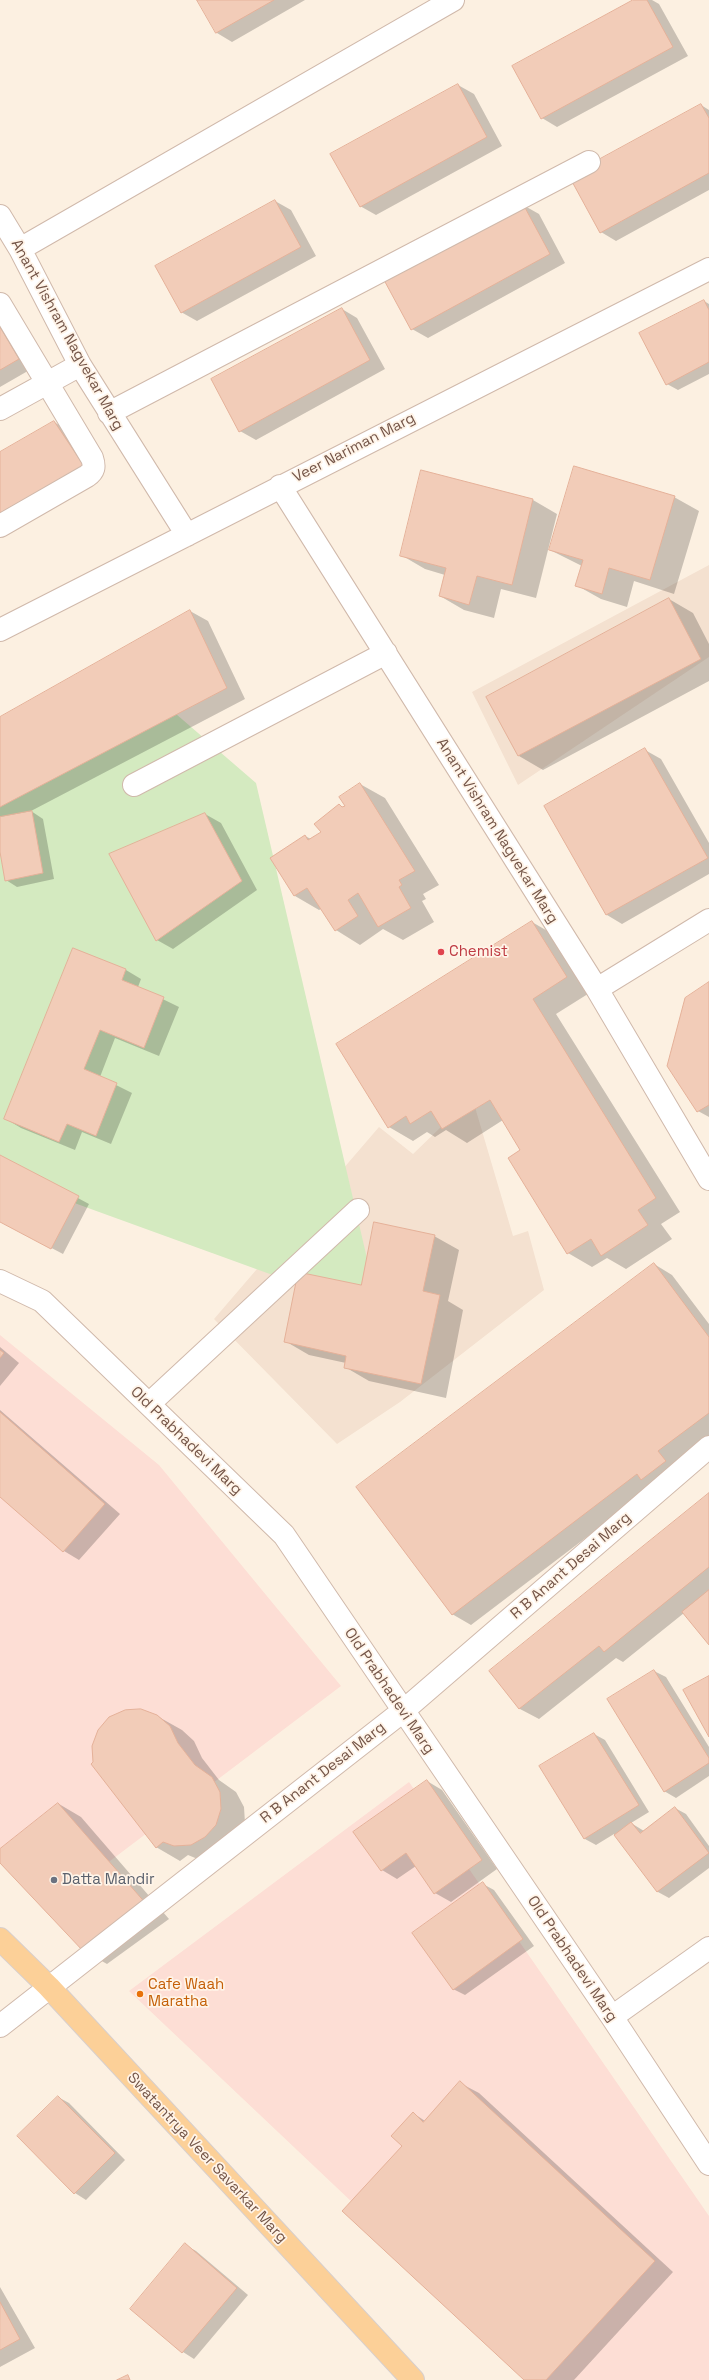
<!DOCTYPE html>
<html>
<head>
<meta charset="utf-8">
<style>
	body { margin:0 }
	canvas { display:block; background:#fcf0e1 }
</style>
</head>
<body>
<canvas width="709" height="2380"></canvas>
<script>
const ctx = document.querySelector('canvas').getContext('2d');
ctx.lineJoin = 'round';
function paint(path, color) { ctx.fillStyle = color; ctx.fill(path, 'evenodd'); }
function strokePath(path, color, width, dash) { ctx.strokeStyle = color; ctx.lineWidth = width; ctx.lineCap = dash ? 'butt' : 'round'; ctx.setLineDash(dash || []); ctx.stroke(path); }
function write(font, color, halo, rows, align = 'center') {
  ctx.font = font + ' "Space Grotesk",sans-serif'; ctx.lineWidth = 3.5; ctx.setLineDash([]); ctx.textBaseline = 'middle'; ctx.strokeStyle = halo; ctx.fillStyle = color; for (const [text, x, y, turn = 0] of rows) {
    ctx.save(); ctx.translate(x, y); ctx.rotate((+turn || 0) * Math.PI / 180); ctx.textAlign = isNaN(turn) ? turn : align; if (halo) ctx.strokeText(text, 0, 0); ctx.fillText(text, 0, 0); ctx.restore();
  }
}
paint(new Path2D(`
	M709,565V657L518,785L472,692Z
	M472,1097L513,1236L528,1231L544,1290L400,1402L337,1444L214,1319L379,1127L413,1154Z`), '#f4e1d0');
paint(new Path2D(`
	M0,1335L159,1465L341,1686L52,1905L0,1848Z
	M409,1782L709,2216V2380H540L129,1991Z`), '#fdded5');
paint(new Path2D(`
	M110,657L256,783L380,1314L0,1176V722Z`), '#d4eac0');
paint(new Path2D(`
	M198,0H305L232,42L217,33Z
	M635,0H652L659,4L688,56L557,127L542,118Z
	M458,85L474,94L502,146L376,215L360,206Z
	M701,105L709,110V190L616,241L601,232Z
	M275,201L291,210L316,256L197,321L181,312Z
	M523,205L539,214L565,263L428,338L412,329Z
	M704,301L709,304V374L678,390L667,384Z
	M342,309L357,318L385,369L256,440L240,431Z
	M0,320L33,368L0,387Z
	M54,422L69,431L99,475L0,530V453Z
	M674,497L699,511L674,594L634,581L627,607L601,599L576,585L582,566L550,550Z
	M533,500L557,514L536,598L501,589L494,618L464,610L440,596L445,575L425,569L401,555Z
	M669,599L693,613L709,644V681L543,770L519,756L488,697Z
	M190,611L208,621L245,699L31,811L43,819L54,879L17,887L6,880L0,846V718Z
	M645,750L661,759L709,843V874L622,924L607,915L546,806Z
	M360,784L385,798L439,885L423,894L426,899L422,901L434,922L403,940L383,929L360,945L336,930L321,909L319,910L295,896L271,859L305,836L311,839L322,832L346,806Z
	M205,814L221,823L257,890L173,949L157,940L111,855Z
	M532,922L556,936L591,992L556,1014L680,1212L661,1224L672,1239L626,1269L607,1258L592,1267L568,1253L509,1158L521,1150L503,1120L467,1143L446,1130L435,1137L427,1132L413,1141L389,1127Z
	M74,949L126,970L141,979L138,987L179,1007L159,1056L115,1038L100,1077L132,1093L111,1144L82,1132L75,1150L21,1128L6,1119Z
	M709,983V1117L698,1111Z
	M0,1156L89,1204L63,1254L0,1221Z
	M434,1236L459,1250L448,1301L463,1310L446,1398L369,1381L345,1367L346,1363L309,1355L285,1341Z
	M654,1264L672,1275L709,1324V1437L654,1486L471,1625L452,1614Z
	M0,1347L19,1363L0,1386Z
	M0,1410L120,1514L79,1560L64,1551L0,1496Z
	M709,1495V1643L684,1613L623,1662L616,1658L539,1719L520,1709L490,1671Z
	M654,1671L666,1677L709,1747V1776L676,1798L664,1791Z
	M157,1716L182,1730L194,1741L202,1758L219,1780L236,1792L244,1807L245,1823L200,1860L188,1855L180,1861L156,1847Z
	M594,1734L605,1740L649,1812L631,1823L644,1831L675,1808L686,1814L709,1846V1868L669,1898L658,1892L614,1834L596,1845L585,1839L541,1767Z
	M427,1781L442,1790L497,1869L451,1902L435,1893L416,1866L397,1879L382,1870Z
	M59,1804L81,1817L169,1919L107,1964L84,1951L0,1862V1850Z
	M483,1884L494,1890L534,1946L465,1995L453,1989Z
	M460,2083L479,2093L673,2272L574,2380H526L403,2146L413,2113L425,2121Z
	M58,2097L69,2103L125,2160L86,2200L75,2193Z
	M185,2245L196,2251L248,2295L194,2359L183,2352L131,2309Z
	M0,2287L35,2348L0,2367Z`), '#0003');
const building = new Path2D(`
	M197,0H274L216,33Z
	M633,0H647L673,47L541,119L512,66Z
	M458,84L487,137L360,207L330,154Z
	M701,104L709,118V173L600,233L569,176Z
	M275,200L301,247L181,313L155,266Z
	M523,204L550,254L411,330L384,280Z
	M704,300L709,310V362L666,385L639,333Z
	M342,308L370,360L239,432L211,379Z
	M0,327L19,359L0,370Z
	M54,421L84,466L0,513V452Z
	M574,466L675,496L650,580L609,568L602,594L575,586L583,560L549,550Z
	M421,470L533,499L512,585L477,576L469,605L439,596L446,568L400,556Z
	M669,598L701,659L518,756L486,697Z
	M190,610L227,688L0,807V717Z
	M645,748L708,858L606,915L544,806Z
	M360,783L415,871L399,880L402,885L399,887L411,908L378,927L358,893L348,900L358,916L335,931L307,888L294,896L270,858L305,835L308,840L321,832L314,824L339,804L342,807L345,806L339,797Z
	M32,811L43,873L5,881L0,852V817Z
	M205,813L242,881L156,941L109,854Z
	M532,921L567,977L533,999L656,1198L638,1210L648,1225L601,1256L591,1239L567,1254L508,1158L520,1150L490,1100L442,1129L431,1111L410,1124L406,1116L388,1128L336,1044Z
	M73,948L126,969L122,980L164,997L144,1048L100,1030L84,1069L117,1083L96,1136L67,1124L59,1142L4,1119Z
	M709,982V1105L697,1112L667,1066L685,998Z
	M0,1155L79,1196L51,1249L0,1222Z
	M374,1222L435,1235L423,1291L440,1295L421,1384L344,1368L346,1356L284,1342L298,1272L361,1285Z
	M654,1263L709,1337V1413L658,1451L666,1461L641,1480L637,1474L452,1615L356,1487Z
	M0,1350L4,1353L0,1358Z
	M0,1412L105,1504L63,1552L0,1497Z
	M709,1493V1567L604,1652L599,1646L519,1709L489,1671Z
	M709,1590V1645L682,1612Z
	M654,1670L709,1758V1763L664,1792L607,1699Z
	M709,1676V1737L683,1690Z
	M141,1709L157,1715L170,1726L178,1743L195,1765L212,1777L220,1792L221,1809L216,1825L205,1837L191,1845L174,1846L163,1842L156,1848L91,1764L93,1762L92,1746L98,1730L109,1717L125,1710Z
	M594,1733L639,1805L584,1839L539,1766Z
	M427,1780L482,1860L434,1894L406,1853L381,1871L353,1832Z
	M58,1803L148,1906L84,1952L0,1863V1849Z
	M675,1807L709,1853L657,1892L614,1835L631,1822L640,1833Z
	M483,1882L523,1939L453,1990L412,1933Z
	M460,2081L655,2261L546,2380H524L342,2211L402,2146L391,2136L413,2112L423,2122Z
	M58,2096L115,2153L74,2194L17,2136Z
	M185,2243L237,2288L182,2353L130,2309Z
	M0,2302L20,2339L0,2350Z
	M128,2375L130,2380H117Z`);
paint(building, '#f2ccb8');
strokePath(building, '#e5b199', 1);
const minor = new Path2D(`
	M0,216L20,249L80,365L187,535
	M20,249L453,0
	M0,304L92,458C95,467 94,471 87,476L0,526
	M0,409L80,365
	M109,413L589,162
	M280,486L597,989L709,1179
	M0,630L709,269
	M134,785L386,653
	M597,989L709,920
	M0,1281L42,1301L284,1535L612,2017L709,2164
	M149,1404L358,1210
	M612,2017L709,1948
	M0,2026L403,1711L709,1447`);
const major = new Path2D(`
	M0,1939L49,1987L413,2380`);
strokePath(minor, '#d0b9ab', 24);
strokePath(major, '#d8cfcc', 24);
strokePath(minor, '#fff', 22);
strokePath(major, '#fcd098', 22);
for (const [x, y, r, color] of [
	[441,952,4,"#e0444e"],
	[54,1880,4,"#6b7280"],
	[140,1994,4,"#e8710a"]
]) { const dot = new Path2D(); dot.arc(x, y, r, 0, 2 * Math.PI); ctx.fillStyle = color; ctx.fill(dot); strokePath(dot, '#fff4e8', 1.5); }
write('15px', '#745548', '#fff4e8', [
	["Anant Vishram Nagvekar Marg",67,335,61],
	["Veer Nariman Marg",354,448,-27],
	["Anant Vishram Nagvekar Marg",497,831,58],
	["Old Prabhadevi Marg",186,1441,44],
	["R B Anant Desai Marg",571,1566,-41],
	["Old Prabhadevi Marg",389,1691,56],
	["R B Anant Desai Marg",323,1773,-38],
	["Old Prabhadevi Marg",572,1959,56],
	["Swatantrya Veer Savarkar Marg",207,2158,47]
]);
write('15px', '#be3a42', '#fff4e8', [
	["Chemist",449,952]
], 'left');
write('15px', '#5b616d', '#fff4e8', [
	["Datta Mandir",62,1880]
], 'left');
write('15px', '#c56008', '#fff4e8', [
	["Cafe Waah",148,1985],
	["Maratha",148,2002]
], 'left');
</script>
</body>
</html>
